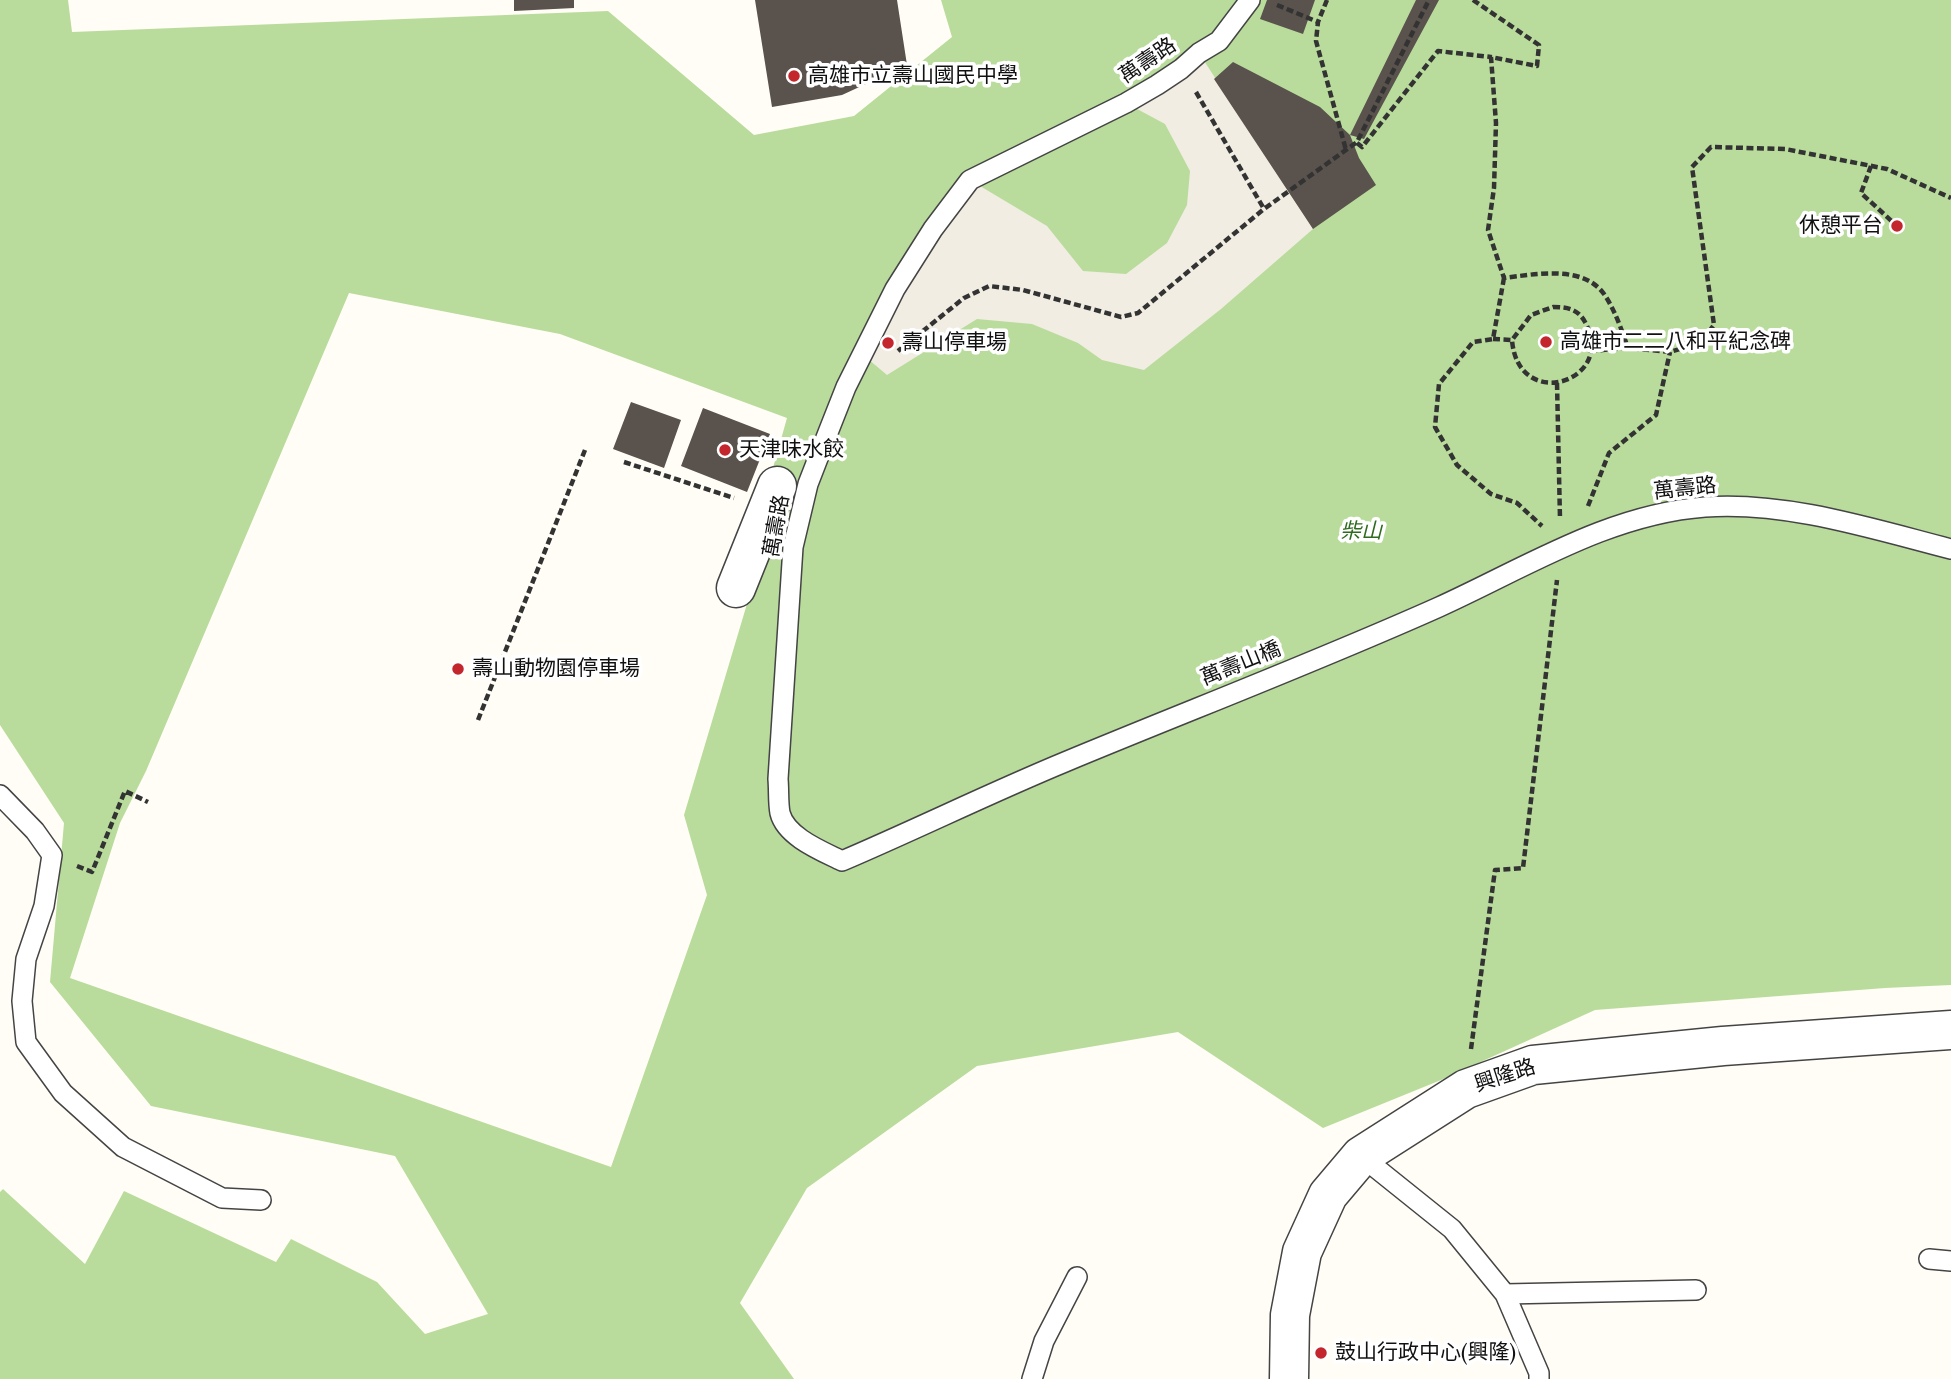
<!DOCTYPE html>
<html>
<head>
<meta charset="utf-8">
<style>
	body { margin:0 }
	canvas { display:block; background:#fffdf5 }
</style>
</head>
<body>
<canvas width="1951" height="1379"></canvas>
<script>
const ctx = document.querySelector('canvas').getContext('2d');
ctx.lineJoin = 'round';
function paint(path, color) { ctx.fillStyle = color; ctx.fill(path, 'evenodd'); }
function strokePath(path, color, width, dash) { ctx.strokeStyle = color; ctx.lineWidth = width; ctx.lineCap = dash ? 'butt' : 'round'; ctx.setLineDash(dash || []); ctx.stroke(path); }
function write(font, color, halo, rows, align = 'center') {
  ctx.font = font + ' Lora,"Noto Sans TC",serif'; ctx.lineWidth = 7; ctx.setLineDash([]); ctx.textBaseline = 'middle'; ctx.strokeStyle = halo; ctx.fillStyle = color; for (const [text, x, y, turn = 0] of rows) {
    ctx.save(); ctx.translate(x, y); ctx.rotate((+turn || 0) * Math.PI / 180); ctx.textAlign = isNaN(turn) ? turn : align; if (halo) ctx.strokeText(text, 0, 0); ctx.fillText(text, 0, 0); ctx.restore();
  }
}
paint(new Path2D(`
	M0,0H68L72,32L608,11L754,135L854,116L952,37L941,0H1951V985L1885,988L1595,1010L1441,1080L1323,1128L1178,1032L977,1066L807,1188L740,1303L794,1379H0V1192L3,1189L85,1264L124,1191L276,1262L291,1239L377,1282L425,1334L488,1314L395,1156L151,1106L50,982L64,823L0,725ZM349,293L560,334L787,418L769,482L758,567L684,815L707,895L611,1167L70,978L120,823L146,771Z`), '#b9dc9c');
paint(new Path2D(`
	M1199,53L1313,229L1221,309L1144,370L1102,360L1078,343L1032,324L977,319L887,375L862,354L970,180L1047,226L1083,271L1126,274L1167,243L1187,205L1190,171L1165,124L1126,103Z`), '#f1ede2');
paint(new Path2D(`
	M514,0H574V8L514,11Z
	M755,0H897L907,65L842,95L772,107Z
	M1267,0H1315L1303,34L1260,19Z
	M1416,0H1439L1364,139L1350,135Z
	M1233,62L1320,107L1350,135L1359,158L1376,185L1313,229L1214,79Z
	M631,402L681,420L664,468L613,449Z
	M703,408L770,434L747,492L681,466Z`), '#5a524d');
const lane = new Path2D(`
	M1250,0L1219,41L1199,53L1181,69L1157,85L1126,103L970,180L933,229L895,289L846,387L829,430L808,484L793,547L778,779C779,790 778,802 780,813C786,837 822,851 842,861C917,829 990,793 1065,762C1190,710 1316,662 1439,607C1525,568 1609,514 1705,507C1786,501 1873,529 1951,549
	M0,795L35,831L52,855L44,906L26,959L22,1001L26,1042L63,1093L123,1147L222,1198L261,1200
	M1361,1156L1452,1229L1505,1294L1539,1373V1379
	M1929,1259L1951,1261
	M1505,1294L1696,1290
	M1032,1379L1044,1341L1077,1277`);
const street = new Path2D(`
	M736,588L777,486
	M1289,1379L1290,1315L1302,1252L1328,1195L1361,1156L1466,1089L1533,1065L1723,1046L1951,1030`);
strokePath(lane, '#444', 22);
strokePath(street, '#444', 41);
strokePath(new Path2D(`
	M1327,0L1318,22L1316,41L1346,150
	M1473,0L1539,45L1537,66L1491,57L1496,123L1494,188L1488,230L1504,278C1536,274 1586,264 1606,297C1616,313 1622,331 1628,348
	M1277,5L1318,22
	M1196,92L1264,209
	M1357,143L1362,147L1438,51L1491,57
	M1871,166L1861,193L1897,226
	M1504,278L1493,339L1473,342L1439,384L1435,427L1457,465L1491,494L1517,503L1542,526
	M1553,307C1567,307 1578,309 1585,322C1618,381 1518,414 1512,340L1531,315Z
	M1493,339L1512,340
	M898,351L964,298L989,286L1023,290L1121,317L1138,313L1264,209L1357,142L1429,0
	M1590,351L1628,348L1670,352L1700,343L1714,325L1692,167L1711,147L1785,149L1887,169L1951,198
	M1557,383L1560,519
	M624,462L734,498
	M1588,506L1609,453L1656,415L1670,352
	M478,720L585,450
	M77,866L92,872L125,791L148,802
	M1471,1049L1495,870L1523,868L1557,580`), '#333', 4.5, [7, 3.5]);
strokePath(lane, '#fff', 19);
strokePath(street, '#fff', 38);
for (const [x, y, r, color] of [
	[794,76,7,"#c4262e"],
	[1897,226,7,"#c4262e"],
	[1546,342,7,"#c4262e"],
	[888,343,7,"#c4262e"],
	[725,450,7,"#c4262e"],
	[458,669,7,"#c4262e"],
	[1321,1353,7,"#c4262e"]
]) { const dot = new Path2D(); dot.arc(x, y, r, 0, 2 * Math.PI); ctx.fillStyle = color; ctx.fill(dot); strokePath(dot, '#fff', 2.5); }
write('21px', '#111', '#fff', [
	["萬壽路",1148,61,-34],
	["萬壽路",1685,489,-6],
	["萬壽路",777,526,-80],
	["萬壽山橋",1241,664,-22],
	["興隆路",1505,1076,-18]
]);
write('21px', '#111', '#fff', [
	["高雄市立壽山國民中學",808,76],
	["休憩平台",1883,226,"right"],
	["高雄市二二八和平紀念碑",1560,342],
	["壽山停車場",902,343],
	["天津味水餃",739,450],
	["壽山動物園停車場",472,669],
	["鼓山行政中心(興隆)",1335,1353]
], 'left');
write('italic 21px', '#2f6b1f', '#fff', [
	["柴山",1361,532]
]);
</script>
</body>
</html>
